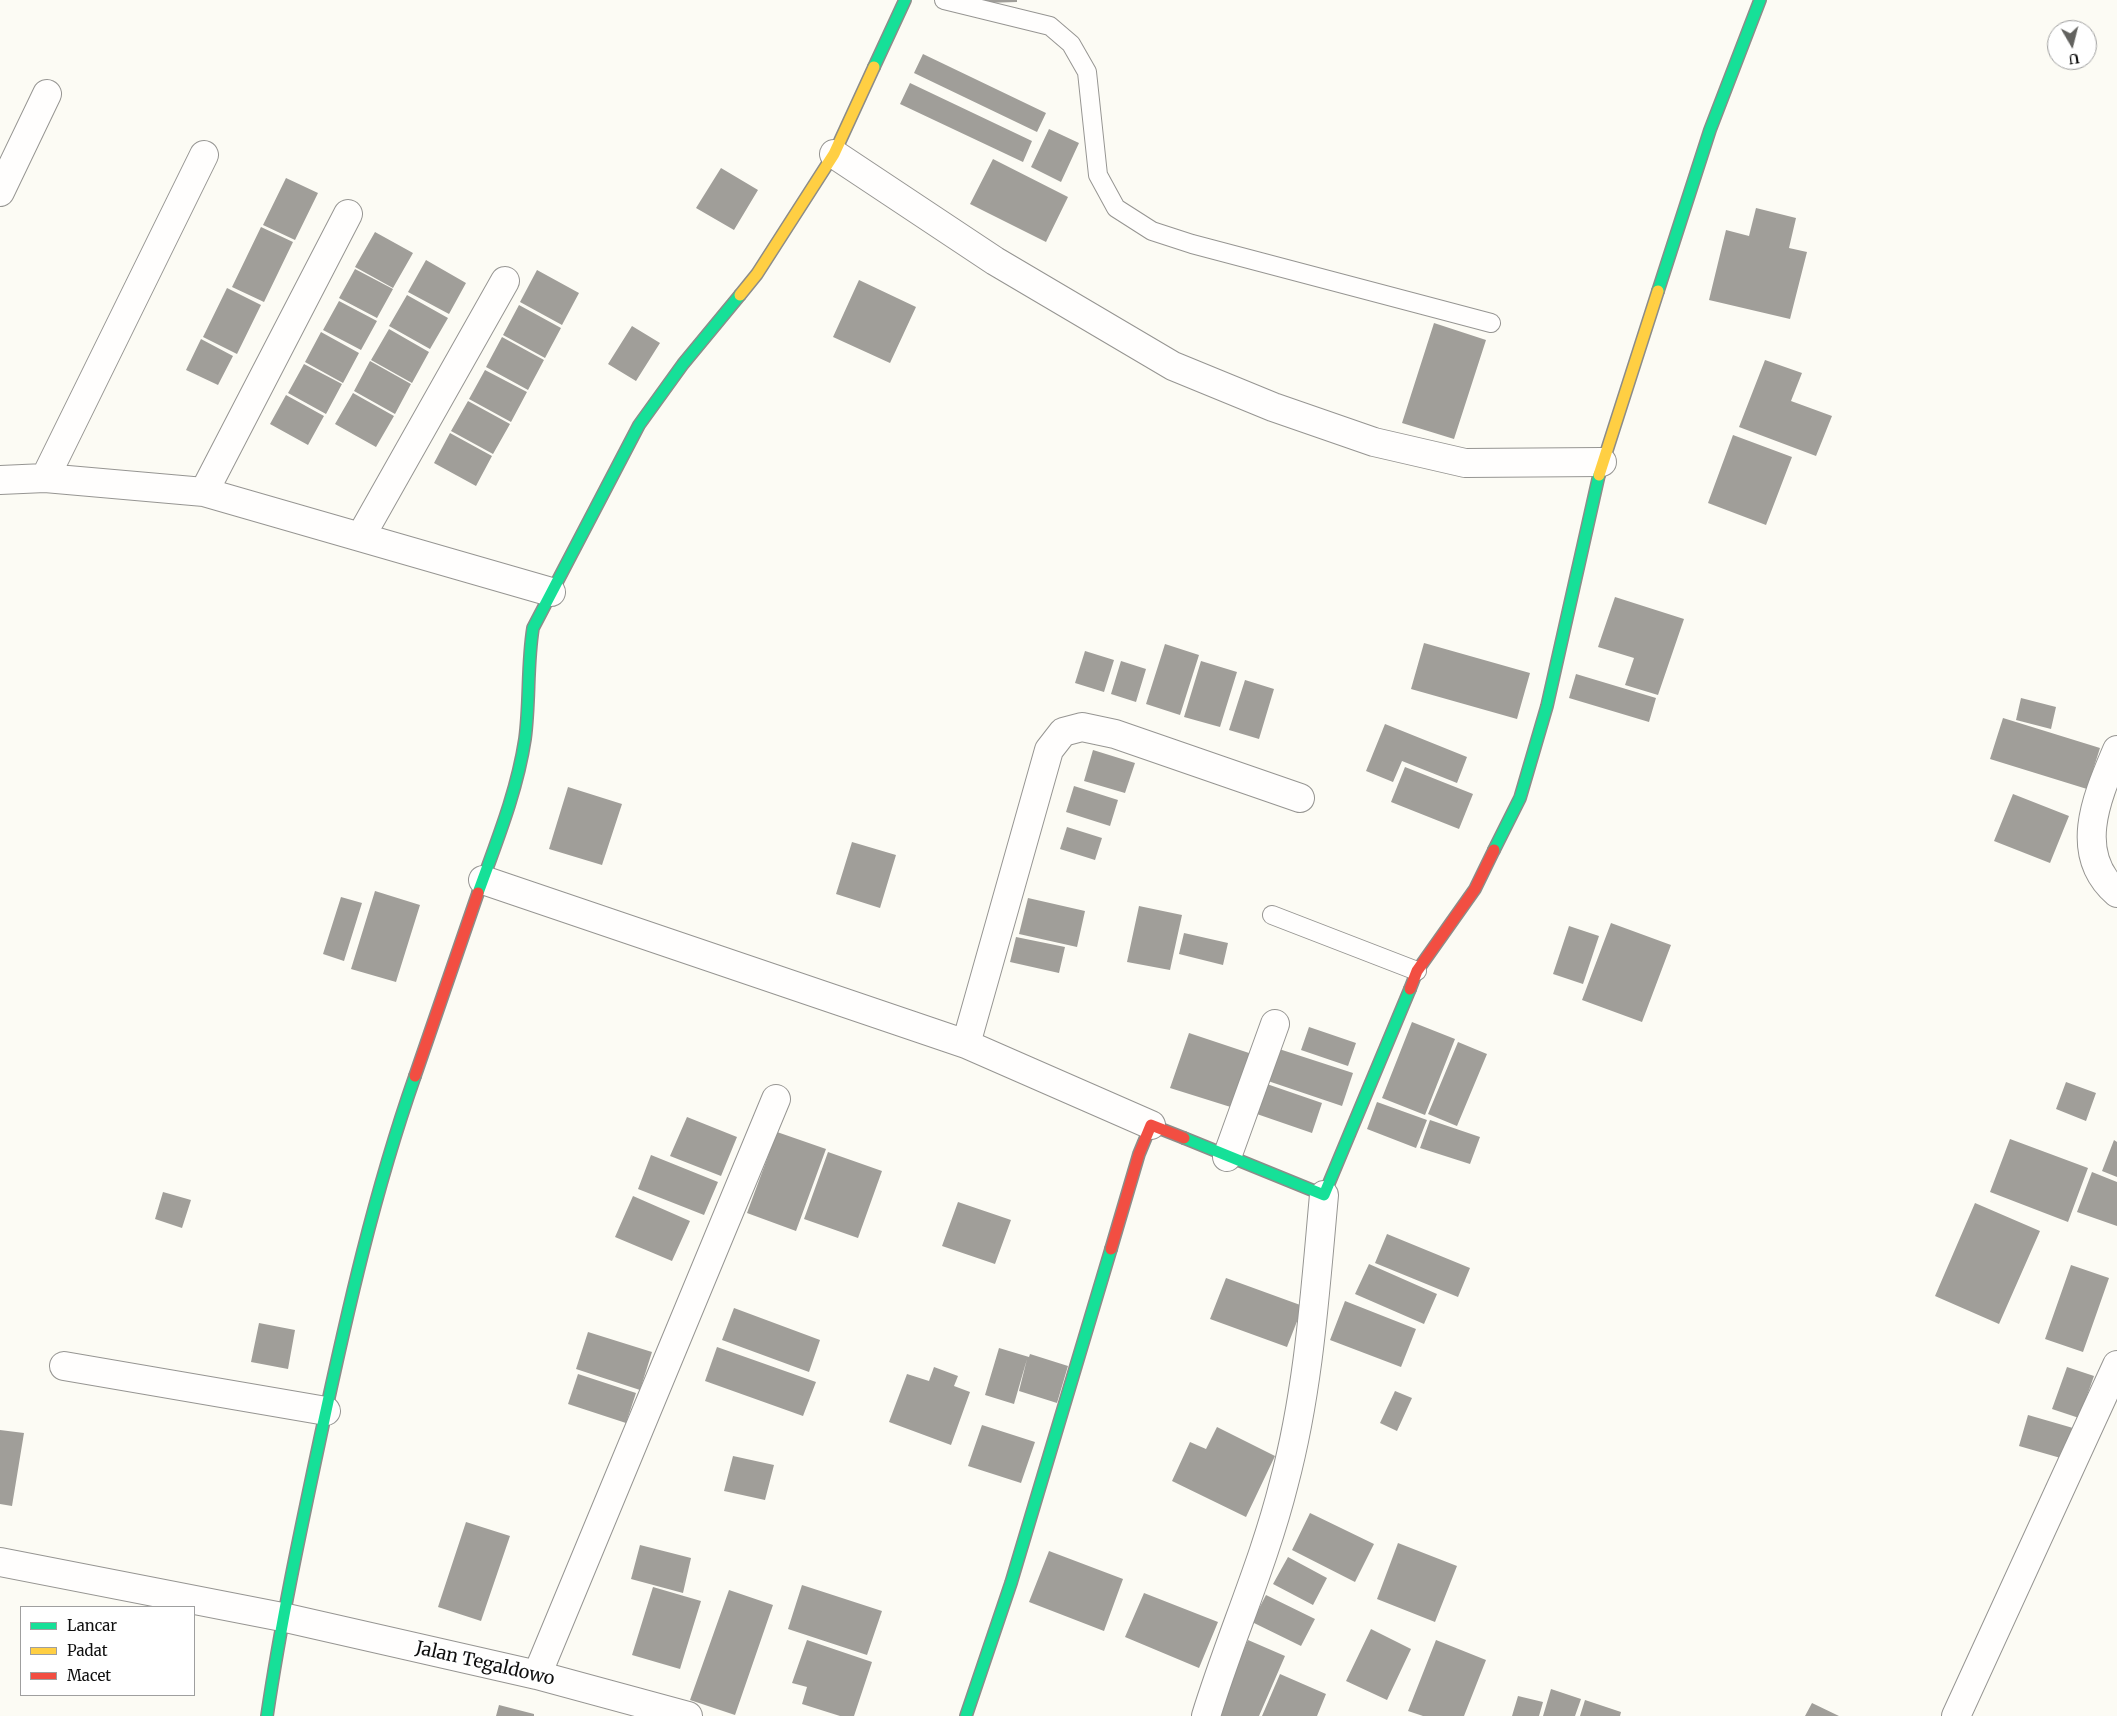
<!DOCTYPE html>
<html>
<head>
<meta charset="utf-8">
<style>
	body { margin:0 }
	#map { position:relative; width:2117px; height:1716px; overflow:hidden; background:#fcfbf4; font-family:Merriweather,serif }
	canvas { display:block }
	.legend { position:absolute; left:20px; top:1606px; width:175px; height:90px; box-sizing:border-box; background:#fff; border:1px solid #9f9f9f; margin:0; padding:6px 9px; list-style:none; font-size:15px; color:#0f0f0f }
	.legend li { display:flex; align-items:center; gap:10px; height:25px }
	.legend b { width:25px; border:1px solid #9f9f9f }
	.north { position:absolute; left:2047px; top:20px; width:50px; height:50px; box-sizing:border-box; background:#fff; border:1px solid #9f9f9f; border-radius:50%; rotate:172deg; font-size:14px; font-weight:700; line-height:20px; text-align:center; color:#0f0f0f }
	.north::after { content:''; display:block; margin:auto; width:18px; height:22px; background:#62625f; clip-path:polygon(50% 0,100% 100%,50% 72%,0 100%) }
</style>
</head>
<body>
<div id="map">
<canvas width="2117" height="1716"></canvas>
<ul class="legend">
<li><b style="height:6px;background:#16e098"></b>Lancar</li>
<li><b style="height:6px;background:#ffcf43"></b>Padat</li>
<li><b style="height:6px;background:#f24e42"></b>Macet</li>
</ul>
<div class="north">U</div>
</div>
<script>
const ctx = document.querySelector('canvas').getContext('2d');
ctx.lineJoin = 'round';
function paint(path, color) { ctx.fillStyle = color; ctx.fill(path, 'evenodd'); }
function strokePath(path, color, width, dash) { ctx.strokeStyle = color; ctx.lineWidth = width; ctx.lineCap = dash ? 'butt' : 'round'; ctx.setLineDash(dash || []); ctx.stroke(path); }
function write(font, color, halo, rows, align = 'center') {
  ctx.font = font + ' Merriweather,serif'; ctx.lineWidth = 5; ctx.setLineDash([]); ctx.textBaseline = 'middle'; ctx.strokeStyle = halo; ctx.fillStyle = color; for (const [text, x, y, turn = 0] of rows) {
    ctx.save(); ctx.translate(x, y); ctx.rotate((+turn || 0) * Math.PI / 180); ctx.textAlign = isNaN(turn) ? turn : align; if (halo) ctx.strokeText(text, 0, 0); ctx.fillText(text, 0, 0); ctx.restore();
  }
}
paint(new Path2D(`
	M983,0H1017V2L983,3Z
	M923,54L1046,113L1037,132L914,73Z
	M910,83L1032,141L1023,162L900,104Z
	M1049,129L1079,143L1061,182L1031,167Z
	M993,159L1068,197L1046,242L970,204Z
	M721,168L758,190L734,230L696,208Z
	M286,178L318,193L295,240L263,225Z
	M1756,208L1796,218L1789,248L1807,252L1790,319L1709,300L1726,230L1749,236Z
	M261,227L293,242L264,302L232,287Z
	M375,232L413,253L393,288L355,267Z
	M426,260L466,283L449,314L408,292Z
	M355,269L393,289L377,318L339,298Z
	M537,270L579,293L562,325L520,302Z
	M859,280L916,307L890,363L833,337Z
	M227,288L261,305L237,354L203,337Z
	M407,295L448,318L430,349L389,326Z
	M339,301L377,321L361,350L323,330Z
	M519,305L561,328L545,358L503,335Z
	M1434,323L1486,340L1454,439L1402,423Z
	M632,326L660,343L636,381L608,364Z
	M389,329L429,352L412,383L371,360Z
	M321,332L359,353L343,383L305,362Z
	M502,337L544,360L528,390L486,367Z
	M201,339L233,356L218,385L186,370Z
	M1765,360L1802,373L1791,401L1832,416L1816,456L1739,427Z
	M370,361L411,384L395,414L354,391Z
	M304,364L342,384L326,414L288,393Z
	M485,370L527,392L511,422L469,399Z
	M353,393L394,416L376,447L335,424Z
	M286,395L324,416L308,445L270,424Z
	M468,401L510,424L493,454L451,431Z
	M450,433L492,456L476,486L434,463Z
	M1733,435L1792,457L1766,525L1708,503Z
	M1615,597L1684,619L1658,695L1625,685L1634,658L1598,647Z
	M1424,643L1530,673L1517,719L1411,689Z
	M1165,644L1199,655L1180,715L1146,704Z
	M1085,651L1114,660L1104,692L1075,683Z
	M1121,661L1146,669L1136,702L1111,694Z
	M1201,661L1237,672L1220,727L1184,717Z
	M1576,674L1656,698L1649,722L1569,698Z
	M1245,680L1274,689L1259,739L1229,730Z
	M2021,698L2056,707L2051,729L2016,720Z
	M2003,718L2100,748L2087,789L1990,759Z
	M1385,724L1467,757L1457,783L1402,761L1393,782L1366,771Z
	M1093,750L1135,763L1125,793L1084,781Z
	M1405,767L1473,794L1459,829L1391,802Z
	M1074,786L1118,800L1110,826L1066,812Z
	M568,787L622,804L602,865L549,849Z
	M2013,794L2069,816L2050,863L1994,841Z
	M1067,827L1102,838L1095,860L1060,849Z
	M852,842L896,855L880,908L836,894Z
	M375,891L420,905L396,982L351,969Z
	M341,897L362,903L344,961L323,954Z
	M1028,898L1085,911L1077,947L1019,934Z
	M1139,906L1182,915L1170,970L1127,962Z
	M1611,923L1671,945L1642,1022L1582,1000Z
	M1569,926L1599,936L1583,984L1553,974Z
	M1184,933L1228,943L1223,965L1179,954Z
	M1016,937L1065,947L1059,973L1010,962Z
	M1412,1022L1455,1039L1425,1115L1382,1098Z
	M1309,1027L1356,1043L1348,1066L1301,1050Z
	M1189,1033L1255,1055L1237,1109L1170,1088Z
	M1458,1042L1487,1054L1457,1126L1428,1114Z
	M1276,1048L1353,1073L1342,1106L1265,1080Z
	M1261,1082L1322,1103L1312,1133L1251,1112Z
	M2066,1082L2096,1093L2086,1121L2056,1109Z
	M1377,1102L1427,1120L1416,1148L1367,1129Z
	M687,1117L737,1137L721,1176L670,1156Z
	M1430,1120L1480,1137L1470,1164L1420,1148Z
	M777,1132L826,1149L796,1231L747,1213Z
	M2010,1139L2088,1168L2068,1222L1990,1192Z
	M2114,1140L2117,1142V1177L2102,1171Z
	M828,1152L882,1171L858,1238L804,1219Z
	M651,1155L718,1182L704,1215L638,1189Z
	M2092,1172L2117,1182V1226L2077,1212Z
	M163,1192L191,1200L182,1228L155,1219Z
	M633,1196L690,1221L672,1261L615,1237Z
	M958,1202L1011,1220L995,1264L942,1246Z
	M1975,1203L2040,1231L1999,1324L1935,1296Z
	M1387,1234L1470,1268L1458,1297L1375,1263Z
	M1369,1264L1437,1294L1424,1324L1355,1294Z
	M2071,1265L2109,1278L2083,1352L2045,1339Z
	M1226,1278L1303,1306L1287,1347L1210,1319Z
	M1345,1301L1416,1329L1401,1367L1330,1340Z
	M734,1308L820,1340L809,1372L722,1340Z
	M259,1323L295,1330L288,1369L251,1362Z
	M588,1332L652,1352L640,1390L576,1369Z
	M717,1347L816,1382L803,1416L705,1381Z
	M999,1348L1029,1357L1030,1354L1068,1366L1057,1403L1019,1391L1027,1359L1014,1404L985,1395Z
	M934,1367L958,1376L954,1386L970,1392L951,1445L889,1422L907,1374L929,1381Z
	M2067,1367L2094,1376L2079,1418L2052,1409Z
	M578,1374L636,1393L626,1423L568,1404Z
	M1395,1391L1412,1398L1397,1431L1380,1423Z
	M2028,1415L2073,1428L2064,1459L2019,1446Z
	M982,1425L1035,1442L1021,1483L968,1466Z
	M1217,1427L1275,1456L1246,1517L1172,1481L1190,1442L1206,1449Z
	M0,1430L24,1433L12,1506L0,1504Z
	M733,1456L774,1465L765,1500L724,1491Z
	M1310,1513L1374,1544L1355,1582L1292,1550Z
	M466,1522L510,1536L481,1621L438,1607Z
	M1398,1543L1457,1566L1435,1622L1377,1599Z
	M640,1545L691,1558L683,1593L631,1579Z
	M1049,1551L1123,1579L1104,1631L1029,1602Z
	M1288,1557L1327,1578L1313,1605L1273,1584Z
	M802,1585L882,1611L867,1655L788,1629Z
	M653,1587L701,1601L680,1669L632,1655Z
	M729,1590L773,1605L735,1715L690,1700Z
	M1144,1593L1218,1622L1199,1668L1125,1637Z
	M1266,1595L1315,1619L1301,1646L1252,1622Z
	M1371,1629L1411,1649L1387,1700L1346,1681Z
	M807,1640L872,1662L854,1716H840L802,1704L807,1687L792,1683Z
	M1248,1640L1285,1656L1259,1716H1215Z
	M1436,1640L1486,1660L1464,1716H1423L1408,1711Z
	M1280,1674L1326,1694L1317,1716H1262Z
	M1551,1689L1581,1699L1575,1716H1543Z
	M1518,1696L1543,1702L1539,1716H1512Z
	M1585,1700L1621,1712L1620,1716H1580Z
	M1812,1703L1839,1716H1805Z
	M499,1705L534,1714V1716H496Z`), '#a09e99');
const lane = new Path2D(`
	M944,0L1050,26L1071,44L1087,72L1098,175L1116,208L1152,231L1192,244L1491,323
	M1272,915L1417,971`);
const street = new Path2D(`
	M834,154L995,261L1173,366L1273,407L1374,442L1465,463L1602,462
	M0,192L47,94
	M45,478L204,155
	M0,480L45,478L204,492L551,592
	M204,492L348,214
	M361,536L505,281
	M2117,750C2098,795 2071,853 2117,893
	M483,880L966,1044L1151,1125
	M966,1044L1049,750L1063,732L1082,727L1115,734L1300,798
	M1227,1157L1275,1024
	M64,1366L326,1411
	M0,1562L282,1617L537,1675L688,1716
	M537,1675L776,1099
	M1206,1716C1230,1638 1264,1563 1284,1483C1309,1389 1315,1292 1324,1195
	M1956,1716L2117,1365`);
const fast = new Path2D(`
	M874,67L905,0
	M1658,291L1710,130L1760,0
	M1494,850L1520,798L1547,706L1599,475
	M478,893C496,843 517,792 525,739C530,702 527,665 533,628L639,425L683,364L740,295
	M1184,1138L1324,1195L1410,989
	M267,1716C281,1621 301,1528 321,1434C347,1313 374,1193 415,1076
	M966,1716L1011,1583L1111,1249`);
const slow = new Path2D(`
	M740,295L757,274L834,154L874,67
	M1599,475L1658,291`);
const jam = new Path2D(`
	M1410,989L1417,971L1475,889L1494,850
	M415,1076L478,893
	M1111,1249L1139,1154L1151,1125L1184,1138`);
strokePath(lane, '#969592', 20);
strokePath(street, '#969592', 30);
strokePath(fast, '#8c8c89', 14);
strokePath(slow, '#8c8c89', 14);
strokePath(jam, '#8c8c89', 14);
strokePath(lane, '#fffefd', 18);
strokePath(street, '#fffefd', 28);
strokePath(fast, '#16e098', 11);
strokePath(slow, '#ffcf43', 11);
strokePath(jam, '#f24e42', 11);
write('18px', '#0f0f0f', '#fff', [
	["Jalan Tegaldowo",485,1664,13]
]);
</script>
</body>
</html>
